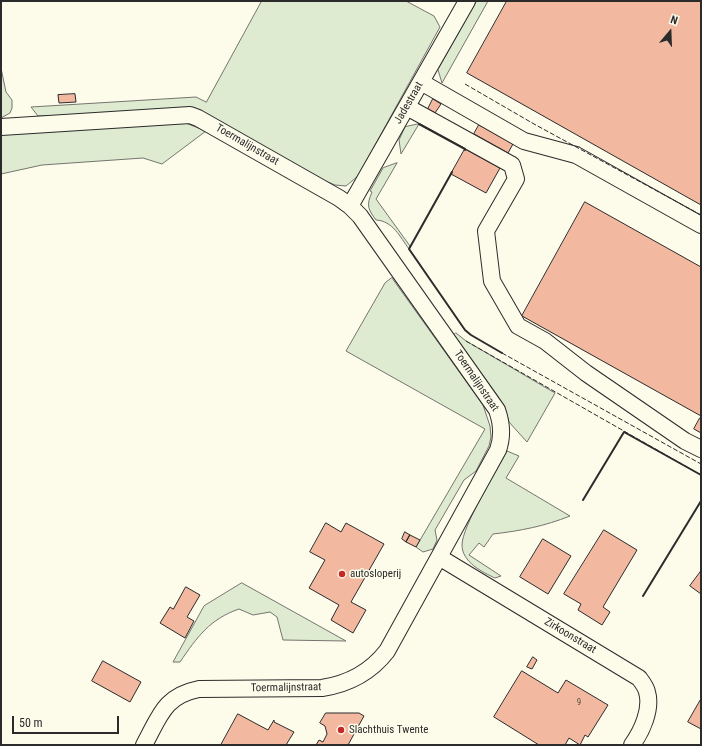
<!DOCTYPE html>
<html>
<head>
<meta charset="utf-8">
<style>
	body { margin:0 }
	#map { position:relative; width:702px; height:746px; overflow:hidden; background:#fdfbea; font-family:"Roboto Condensed",sans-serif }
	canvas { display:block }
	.frame { position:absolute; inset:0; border:2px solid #2b2b2b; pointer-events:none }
	.north { position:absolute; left:650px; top:12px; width:40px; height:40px; -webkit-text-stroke:3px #fdfbea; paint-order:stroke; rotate:19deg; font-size:11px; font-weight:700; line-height:16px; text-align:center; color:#2b2b2b }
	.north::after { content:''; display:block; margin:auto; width:14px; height:18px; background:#2b2b2b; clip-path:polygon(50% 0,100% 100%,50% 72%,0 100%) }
	.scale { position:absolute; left:12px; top:716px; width:107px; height:18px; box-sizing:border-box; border:2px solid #2b2b2b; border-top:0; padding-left:5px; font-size:12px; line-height:14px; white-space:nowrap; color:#2b2b2b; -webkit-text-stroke:3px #fdfbea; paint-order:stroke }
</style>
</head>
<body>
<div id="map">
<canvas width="702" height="746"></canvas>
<div class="frame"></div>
<div class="north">N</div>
<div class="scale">50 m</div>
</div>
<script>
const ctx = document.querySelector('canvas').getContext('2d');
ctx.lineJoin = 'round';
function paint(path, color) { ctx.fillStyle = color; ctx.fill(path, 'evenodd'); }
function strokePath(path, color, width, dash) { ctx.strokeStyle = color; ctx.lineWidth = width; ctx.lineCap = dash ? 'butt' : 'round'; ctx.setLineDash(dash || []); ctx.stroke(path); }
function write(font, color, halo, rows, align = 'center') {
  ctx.font = font + ' "Roboto Condensed",sans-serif'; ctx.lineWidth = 3; ctx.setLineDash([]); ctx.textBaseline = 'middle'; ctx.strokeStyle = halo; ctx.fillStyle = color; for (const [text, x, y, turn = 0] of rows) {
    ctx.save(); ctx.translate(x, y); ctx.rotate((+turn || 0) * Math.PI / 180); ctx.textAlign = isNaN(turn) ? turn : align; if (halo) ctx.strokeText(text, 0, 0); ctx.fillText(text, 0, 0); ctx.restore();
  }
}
const green = new Path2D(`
	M262,1H406L434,16L440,27L358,176L346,186L335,185L323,180L204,113L38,116L31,107L196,97L206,102Z
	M477,1H488L442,83L438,70Z
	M1,68L6,92L12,100V108L10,113L1,118Z
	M183,122L206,131L162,164L143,158L42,165L1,174V134Z
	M419,124L401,154L399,140L405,127Z
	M397,163L376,199L410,246L409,249C400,237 393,221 376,220C368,209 366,206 372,192L370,191L383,168Z
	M392,278L483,405L490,426L491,437L489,446L476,471L464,480L435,530L437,540L433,549L423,552L416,547L485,429L346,351L385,283Z
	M456,333L466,341L555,393L527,442L509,422L505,407L497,395L454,335Z
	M507,451L519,456L506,478L570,516C545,526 520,531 493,534L484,547L479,543L469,555L501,576L495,578C482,572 462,562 462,545C462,526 497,470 507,451Z
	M242,583L346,641L283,640L277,617L270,612L253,615L239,609C210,619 197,637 180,662H173L204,606Z`);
paint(green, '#deebd1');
strokePath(green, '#74746e', 1);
const building = new Path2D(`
	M507,1H701V205L467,73Z
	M75,94L76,102L59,103L58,95Z
	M433,99L441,104L435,113L428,109Z
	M479,125L513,144L508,153L474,134Z
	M465,149L500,168L486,193L451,174Z
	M585,202L701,267V416L522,316Z
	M700,418H701V433L694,429Z
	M326,523L341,532L346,523L384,544L351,602L366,610L353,633L331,620L339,605L309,588L325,560L310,552Z
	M604,530L637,550L603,607L610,612L602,625L578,610L581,604L564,594Z
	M405,532L410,535L406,542L402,539Z
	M410,535L420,540L416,547L406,542Z
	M543,539L571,556L548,594L520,577Z
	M701,571V594L690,586Z
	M186,587L200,595L187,617L194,621L185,638L160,623L170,607L173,609Z
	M533,657L537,660L532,669L527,667Z
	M103,661L141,682L130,702L92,681Z
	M522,671L558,693L566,680L608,705L588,737L585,735L580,745L569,738L565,745H539L494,717Z
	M701,699V729L688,722Z
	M326,713H359L364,716L348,745H316L319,740L323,742L327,734L325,726L320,723Z
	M238,714L268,730L274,720V722L294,732L286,745H221Z`);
paint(building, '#f2b8a0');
strokePath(building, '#2b2b2b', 1);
const minor = new Path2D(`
	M421,82L524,141L576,155L701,225
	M407,107L512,165L516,179L486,231L492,281L518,326L545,341L586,373L685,441L701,449
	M1,127L190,115L198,118L339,198L350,206L360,216L497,410C502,424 503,436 498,450L387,651C370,673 348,684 322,688L199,689C164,696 160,716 144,745
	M350,206L467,1
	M439,557L639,678C642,682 646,687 647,692C652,709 642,731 632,745`);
strokePath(minor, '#2b2b2b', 18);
strokePath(minor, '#fdfbea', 16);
strokePath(new Path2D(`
	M465,84L534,124L701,215
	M466,341L701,475
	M502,353L701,464`), '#2b2b2b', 1, [5, 2]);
strokePath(new Path2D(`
	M419,124L465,149V150
	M452,172L409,249L465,330L471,335L502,353
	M583,500L624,432L701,475
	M643,596L701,501`), '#2b2b2b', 2);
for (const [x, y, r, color] of [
	[342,574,4,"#c62828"],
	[341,730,4,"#c62828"]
]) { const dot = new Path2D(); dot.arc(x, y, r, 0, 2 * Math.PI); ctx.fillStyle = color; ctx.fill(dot); strokePath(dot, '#fdfbea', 1.5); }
write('9px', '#5d4e48', null, [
	["9",579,703]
]);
write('11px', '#2b2b2b', '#fdfbea', [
	["Jadestraat",409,103,-60],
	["Toermalijnstraat",247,145,30],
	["Toermalijnstraat",476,381,56],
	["Zirkoonstraat",570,636,31],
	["Toermalijnstraat",286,688,-1]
]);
write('11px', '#2b2b2b', '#fdfbea', [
	["autosloperij",350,574],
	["Slachthuis Twente",349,730]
], 'left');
</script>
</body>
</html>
